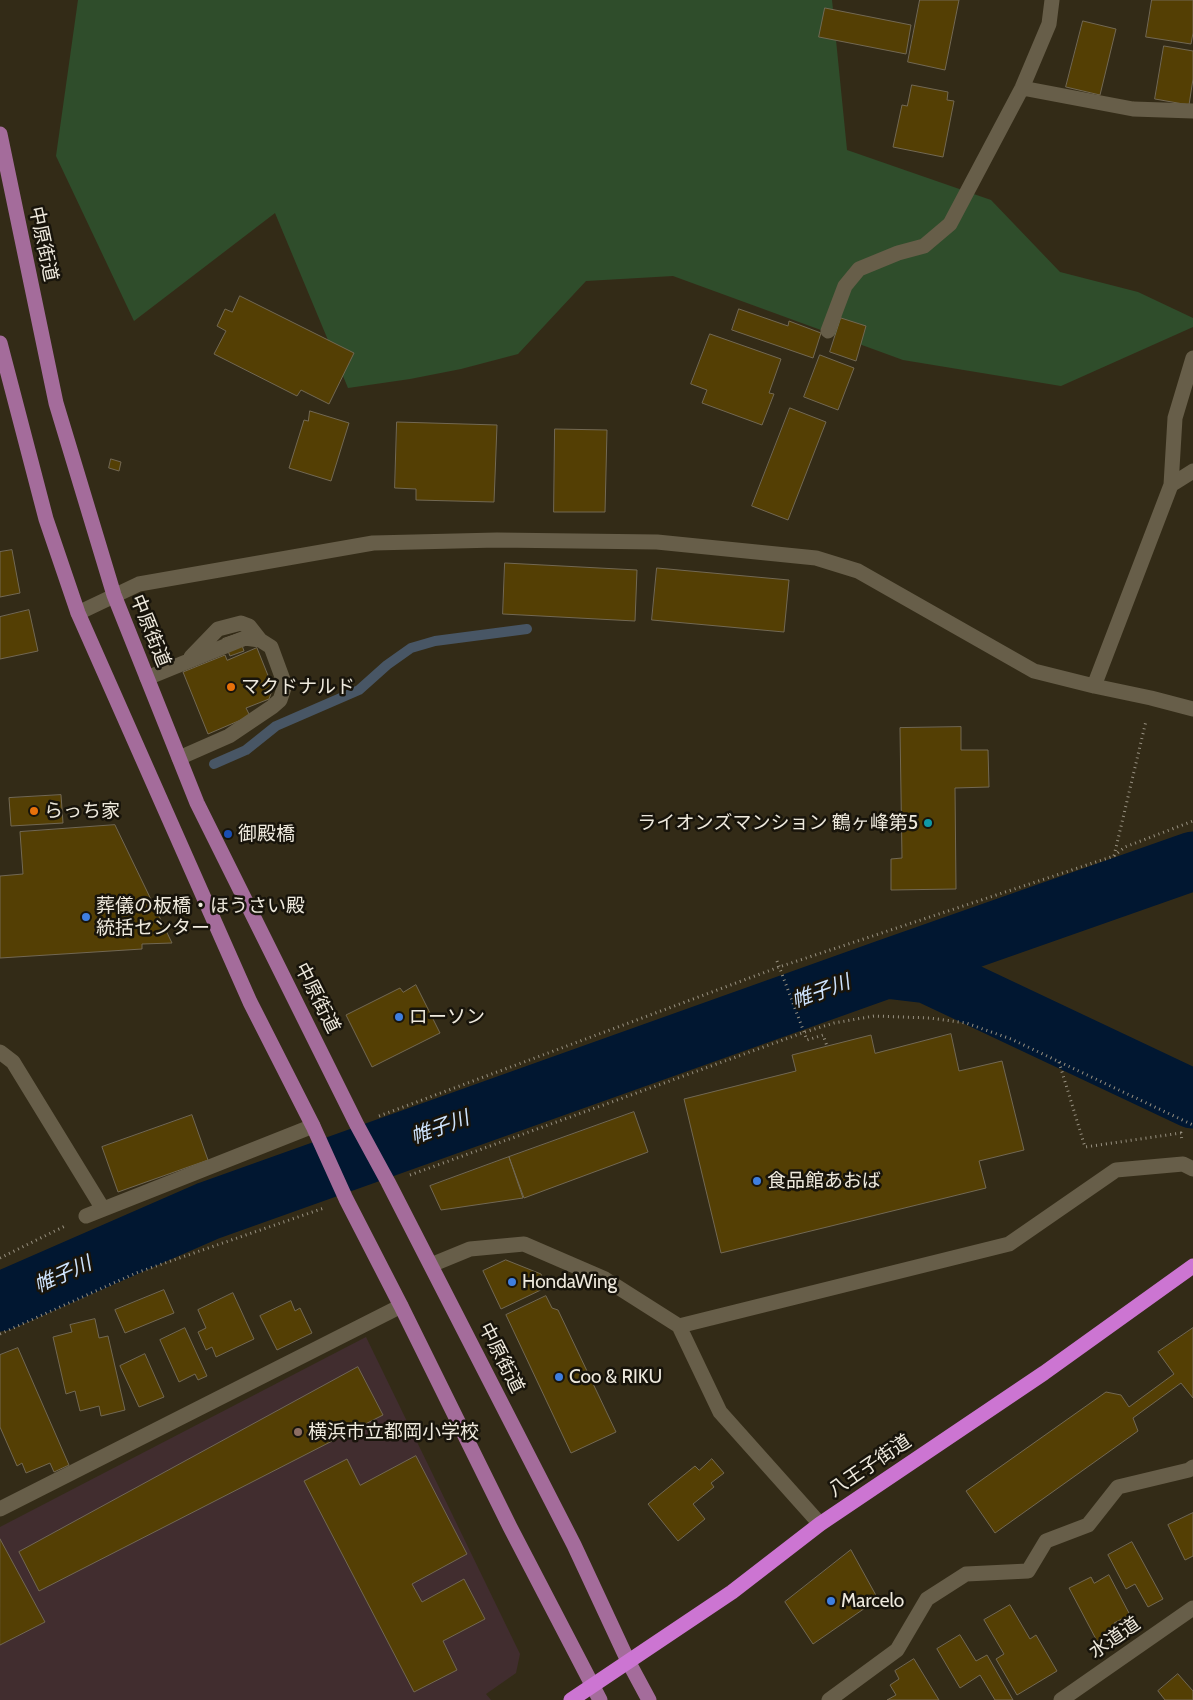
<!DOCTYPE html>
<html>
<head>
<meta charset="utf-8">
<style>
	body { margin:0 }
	canvas { display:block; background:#332b17 }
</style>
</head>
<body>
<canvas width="1193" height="1700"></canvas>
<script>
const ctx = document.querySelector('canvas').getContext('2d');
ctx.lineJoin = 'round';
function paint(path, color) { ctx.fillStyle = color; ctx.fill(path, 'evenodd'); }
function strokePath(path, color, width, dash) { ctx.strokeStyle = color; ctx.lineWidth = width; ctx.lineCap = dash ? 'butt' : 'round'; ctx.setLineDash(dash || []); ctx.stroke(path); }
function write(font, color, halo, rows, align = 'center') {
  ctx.font = font + ' Cabin,"Noto Sans JP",sans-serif'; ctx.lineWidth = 5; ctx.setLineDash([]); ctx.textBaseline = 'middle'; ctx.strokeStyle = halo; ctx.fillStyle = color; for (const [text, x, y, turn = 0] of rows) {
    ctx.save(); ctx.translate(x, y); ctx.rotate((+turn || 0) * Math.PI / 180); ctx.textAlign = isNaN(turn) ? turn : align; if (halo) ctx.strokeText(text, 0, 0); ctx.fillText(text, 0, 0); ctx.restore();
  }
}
paint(new Path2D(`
	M366,1337L520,1654L516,1673L486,1694L491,1700H0V1527Z`), '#412d2f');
paint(new Path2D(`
	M78,0H832L847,150L991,200L1060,272L1138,292L1193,318V327L1061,386L903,360L673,276L586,281L518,354L461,369L410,379L348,388L275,213L134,321L56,156Z`), '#2f4d2b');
strokePath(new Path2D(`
	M214,764L246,750L276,726L359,690L387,665L411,648L435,641L527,629`), '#485665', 10);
strokePath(new Path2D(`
	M886,969L928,974L1193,1099
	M0,1302L208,1211L886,969L1193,861`), '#011731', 59);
const building = new Path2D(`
	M920,0H959L945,70L908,62Z
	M1152,0H1193V33L1191,44L1146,37Z
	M825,8L911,25L906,54L819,37Z
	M1083,21L1116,29L1100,95L1066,87Z
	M1164,46L1193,51V79L1189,105L1155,99Z
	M912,85L948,92L947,100L954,101L943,157L893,147L902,105L907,106Z
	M240,296L354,353L329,404L301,390L297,396L214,354L226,331L217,326L225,309L232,312Z
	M739,309L788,326L789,321L821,333L813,358L732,330Z
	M841,318L866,326L856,361L830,352Z
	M710,334L781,359L769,393L774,394L762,425L702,403L707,390L691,384Z
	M820,355L854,368L838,410L804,397Z
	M790,408L826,422L788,520L752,506Z
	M310,411L349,423L331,481L289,468L304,420L308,421Z
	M397,422L497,425L494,502L416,500V489L395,488Z
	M555,429L607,430L605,512H554Z
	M111,459L121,462L119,471L109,468Z
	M12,550L20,593L0,597V552Z
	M505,563L637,570L635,621L503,614Z
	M657,568L789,580L784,632L652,620Z
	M29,610L38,651L0,659V617Z
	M238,634L244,651L230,656L223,639Z
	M257,648L273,688L269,699L246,708L250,716L208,734L183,672L225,655L227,660Z
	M961,727V750H988L989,787L955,788L956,889L891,890V859L902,858L900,728Z
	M61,795L63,823L11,826L9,798Z
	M115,825L172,943L142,944V949L0,958V876L23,874L20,832Z
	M416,985L440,1033L372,1067L346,1015L400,988L403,992Z
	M951,1034L959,1071L1002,1061L1024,1150L979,1161L986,1188L721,1253L684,1099L796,1071L792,1055L871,1035L875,1053Z
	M634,1112L648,1152L524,1198L509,1157Z
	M192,1115L208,1160L118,1192L102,1147Z
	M509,1157L523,1198L441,1210L430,1186Z
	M506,1260L541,1274L547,1287L501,1309L483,1271Z
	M164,1290L174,1313L125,1333L115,1310Z
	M233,1293L254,1339L216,1357L212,1347L206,1350L198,1332L206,1328L198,1310Z
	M546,1296L552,1308L558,1310L616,1432L571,1453L506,1315Z
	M291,1301L295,1311L300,1308L312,1333L277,1350L260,1316Z
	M95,1319L99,1338L108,1336L125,1410L101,1416L99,1406L80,1411L75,1391L66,1394L53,1337L72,1332L70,1325Z
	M185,1328L207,1376L198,1380L195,1374L179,1382L160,1340Z
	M1193,1328V1398L1181,1383L1133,1418L1138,1431L995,1533L966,1491L1106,1392L1121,1395L1129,1407L1174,1374L1158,1352Z
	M18,1348L69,1465L54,1472L50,1463L26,1473L22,1463L17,1466L0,1427V1355Z
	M145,1354L164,1397L139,1407L120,1366Z
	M358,1367L383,1415L39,1591L19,1552Z
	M416,1456L467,1554L412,1584L422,1602L464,1579L485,1619L443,1641L457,1670L414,1692L304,1481L347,1459L360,1485Z
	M712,1459L724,1473L711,1483L714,1487L693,1504L705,1519L678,1541L648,1504L695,1466L699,1470Z
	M1193,1513V1556L1185,1560L1168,1525Z
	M0,1539L45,1622L0,1645Z
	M1132,1542L1163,1599L1148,1607L1135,1584L1126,1589L1108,1555Z
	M851,1550L878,1599L813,1644L785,1602Z
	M1109,1575L1130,1615L1114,1623L1118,1630L1097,1641L1069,1588L1091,1577L1094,1583Z
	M1010,1605L1030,1639L1036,1635L1057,1671L1017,1695L996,1659L1004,1654L984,1620Z
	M960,1635L976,1661L987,1655L1013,1700H995L980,1675L960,1688L937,1649Z
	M914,1659L939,1700H887L896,1695L890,1685L899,1679L895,1671Z
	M1178,1674L1193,1691V1700H1165L1158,1691Z`);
paint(building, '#543f04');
strokePath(building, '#726853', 1);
strokePath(new Path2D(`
	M1114,856L1125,847L1193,821
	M777,961L807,1040L823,1035L827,1046
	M1059,1062L1085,1147L1181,1133L1182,1141
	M379,1116L779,967L1114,856L1146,721
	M410,1175L805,1032L834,1023L874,1016L930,1018L966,1023L1011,1039L1193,1125
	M0,1258L65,1226
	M0,1334L136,1273L324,1208`), '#989181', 3, [1, 4]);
strokePath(new Path2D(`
	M1022,88L1133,109L1193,111
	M828,331L845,286L859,269L898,253L924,246L950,224L1022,88L1049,24L1052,0
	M1171,485L1175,418L1193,358
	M78,613L139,584L373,543L497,540L657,542L816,558L858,571L1034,671L1094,686L1151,698L1193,709
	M191,657L218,629L241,623L249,626L260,640
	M147,678L245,638L260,640L271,647L285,685L280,700L272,707L229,736L179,758
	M1094,686L1171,485L1193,471
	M0,1052L13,1062L103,1209
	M86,1216L313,1126
	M431,1265L470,1249L524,1244L605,1279L679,1326L1009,1244L1116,1170L1183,1164L1193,1169
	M679,1326L720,1412L820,1524
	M0,1509L401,1306
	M829,1700L897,1650L927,1599L966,1574L1028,1571L1046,1541L1088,1525L1118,1487L1189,1470L1193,1467
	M1061,1700L1193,1608`), '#675e49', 15);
strokePath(new Path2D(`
	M0,134L56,403L114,595L197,803L357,1125L388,1182L574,1545L628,1661L649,1700
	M0,343L46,519L78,613L250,1002L313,1126L346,1199L401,1306L510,1527L600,1700`), '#a46c9b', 15);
strokePath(new Path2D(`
	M571,1700L732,1592L820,1524L1044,1373L1193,1266`), '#cc75d2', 15);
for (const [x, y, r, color] of [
	[231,687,5,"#e8710a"],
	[34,811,5,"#e8710a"],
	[928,823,5,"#0f9aa8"],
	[228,834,5,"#1a4fb4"],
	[86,917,5,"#3f7fe0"],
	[399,1017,5,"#3f7fe0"],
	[757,1181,5,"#3f7fe0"],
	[512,1282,5,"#3f7fe0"],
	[559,1377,5,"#3f7fe0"],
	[298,1432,5,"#8d6e63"],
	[831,1601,5,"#3f7fe0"]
]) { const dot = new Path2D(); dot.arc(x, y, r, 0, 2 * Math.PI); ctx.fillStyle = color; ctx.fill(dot); strokePath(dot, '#18140b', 2); }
write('19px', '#eee9dd', '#18140b', [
	["中原街道",43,244,78],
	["中原街道",150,631,68],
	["中原街道",317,998,63],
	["中原街道",501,1358,63],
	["八王子街道",870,1466,-34],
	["水道道",1115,1638,-35]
]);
write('19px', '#eee9dd', '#18140b', [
	["マクドナルド",241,687],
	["らっち家",44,811],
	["ライオンズマンション 鶴ヶ峰第5",918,823,"right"],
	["御殿橋",238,834],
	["葬儀の板橋・ほうさい殿",96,906],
	["統括センター",96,928],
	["ローソン",409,1017],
	["食品館あおば",767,1181],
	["HondaWing",522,1282],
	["Coo & RIKU",569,1377],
	["横浜市立都岡小学校",308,1432],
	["Marcelo",841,1601]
], 'left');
write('italic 20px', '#cee3fd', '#18140b', [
	["帷子川",821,992,-20],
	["帷子川",440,1128,-20],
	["帷子川",63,1275,-24]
]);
</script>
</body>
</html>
